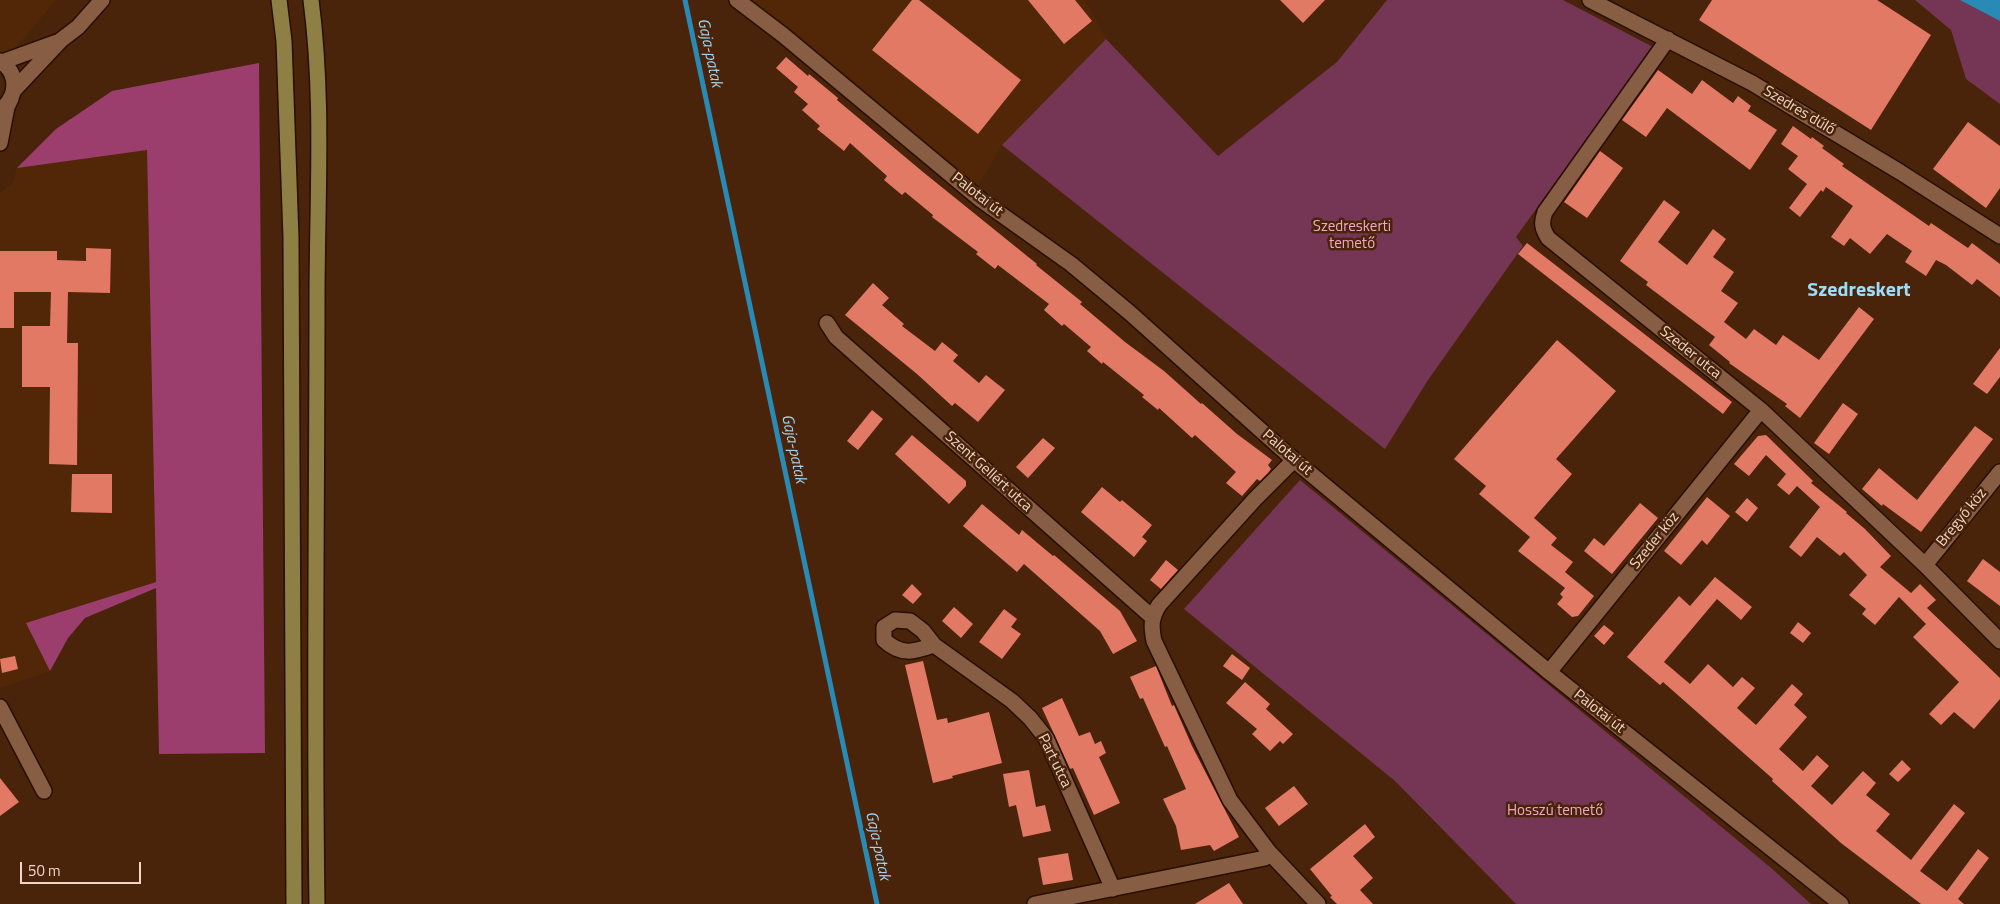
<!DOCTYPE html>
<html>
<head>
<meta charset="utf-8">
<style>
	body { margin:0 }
	#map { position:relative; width:2000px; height:904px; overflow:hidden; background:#49240a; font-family:"Titillium Web",sans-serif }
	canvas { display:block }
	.scale { position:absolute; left:20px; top:862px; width:121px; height:22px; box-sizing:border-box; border:2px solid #efd6c8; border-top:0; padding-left:6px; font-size:15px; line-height:18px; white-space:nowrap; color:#efd6c8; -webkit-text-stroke:4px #49240a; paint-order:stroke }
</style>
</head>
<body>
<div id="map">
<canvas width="2000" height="904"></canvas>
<div class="scale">50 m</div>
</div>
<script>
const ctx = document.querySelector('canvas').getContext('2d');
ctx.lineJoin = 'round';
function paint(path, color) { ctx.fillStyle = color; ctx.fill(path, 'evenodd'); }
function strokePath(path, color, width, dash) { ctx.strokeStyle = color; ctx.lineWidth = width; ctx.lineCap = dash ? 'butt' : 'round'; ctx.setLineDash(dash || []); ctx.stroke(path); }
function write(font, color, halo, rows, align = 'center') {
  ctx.font = font + ' "Titillium Web",sans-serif'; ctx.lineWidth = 5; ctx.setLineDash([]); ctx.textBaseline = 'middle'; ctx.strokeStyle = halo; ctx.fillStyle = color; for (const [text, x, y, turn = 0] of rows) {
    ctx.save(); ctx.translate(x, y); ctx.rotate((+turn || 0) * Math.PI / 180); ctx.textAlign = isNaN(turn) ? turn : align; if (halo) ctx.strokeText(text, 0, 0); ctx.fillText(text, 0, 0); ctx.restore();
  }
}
paint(new Path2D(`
	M0,0H56L0,66Z
	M752,0H1085L1106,39L1002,145L970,200L779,43Z
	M147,149L156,582L27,623L50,671L0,688V193L12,184L17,168Z`), '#522707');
paint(new Path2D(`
	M1387,0H1563L1653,47L1516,237L1523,246L1428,380L1385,449L1002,145L1106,39L1218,156L1337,62Z
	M1915,0H2000V104L1966,79L1951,30Z
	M1300,480L1770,867L1811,904H1516L1395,781L1184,609Z`), '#743654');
paint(new Path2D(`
	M259,63L265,753L159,754L156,588L85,618L68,638L50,671L26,623L156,582L147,150L17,168L56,129L112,91Z`), '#9c3e6d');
paint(new Path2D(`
	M1960,0H2000V21Z`), '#298ab5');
strokePath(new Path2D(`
	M685,0L877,904`), '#298ab5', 5);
paint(new Path2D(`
	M912,0H919L1021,80L978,134L872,50Z
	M1028,0H1075L1092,21L1064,44Z
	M1280,0H1325L1303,23Z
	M1712,0H1877L1931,35L1871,130L1699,20Z
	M786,57L808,76L809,74L838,98L837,100L923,172L1037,264L1036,265L1082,302L1080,304L1125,342L1164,371L1201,404L1202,403L1237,434L1272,460L1268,465L1271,469L1268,473L1260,481L1257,479L1242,496L1226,483L1236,472L1195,435L1192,438L1159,408L1158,410L1142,397L1144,395L1103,362L1102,364L1087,351L1091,347L1064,324L1062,326L1044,310L1049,304L998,265L995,269L976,254L978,252L932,217L933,215L905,192L902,195L884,180L887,176L850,143L844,151L817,129L820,126L802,110L808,104L794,92L798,87L776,68Z
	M1658,70L1692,94L1702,80L1733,103L1738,96L1751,106L1748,111L1777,130L1750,170L1667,108L1646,137L1622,120Z
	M1968,122L2000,146V188L1986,208L1933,169Z
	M1793,126L1811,139L1812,137L1824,146L1822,148L1844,164L1842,166L1929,226L1931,223L1968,248L1972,243L2000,264V297L1977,279L1972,285L1946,265L1936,260L1926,276L1905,262L1912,251L1887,234L1870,254L1850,238L1844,246L1831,237L1853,206L1826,187L1823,192L1821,190L1800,217L1789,208L1807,184L1788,169L1798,156L1781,144Z
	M1600,151L1623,168L1587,218L1564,202Z
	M1664,200L1680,212L1658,242L1687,265L1713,229L1726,239L1713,257L1734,272L1721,291L1738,303L1724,322L1746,339L1754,329L1776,345L1783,335L1819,360L1859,307L1874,319L1800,418L1785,406L1787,404L1729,363L1730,362L1709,345L1715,337L1646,285L1648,282L1620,261Z
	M1527,243L1732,402L1723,414L1518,254Z
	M86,248L111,249L110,293L68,292L67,343H78L77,465L49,464L50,387H22V326H50L51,292H14V328H0V251H57V260L86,261Z
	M873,283L889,298L882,305L904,324L902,326L935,351L942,342L958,355L953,361L979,383L986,375L1005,390L978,422L955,403L952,406L917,374L845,315Z
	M1557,340L1616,391L1556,459L1572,474L1534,518L1557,538L1551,545L1573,562L1565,572L1594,596L1578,616L1572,617L1557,604L1563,597L1560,594L1565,588L1518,551L1530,537L1479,494L1486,486L1454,459Z
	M2000,348V377L1987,394L1973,384Z
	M1843,403L1858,414L1829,454L1814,443Z
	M872,410L883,419L858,450L847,441Z
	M1975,426L1993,439L1921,532L1883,504L1882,506L1862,489L1879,468L1917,500Z
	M912,435L966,481V486L949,504L895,454Z
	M1766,435L1813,481L1811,483L1847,512L1846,513L1865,529L1891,556L1880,567L1911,593L1920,584L1936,600L1927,608L2000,678V699L1974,729L1954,712L1941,725L1929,714L1959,682L1913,637L1926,624L1899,597L1875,625L1862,614L1866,609L1849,595L1867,575L1844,552L1840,556L1817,537L1801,557L1789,547L1820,507L1797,486L1789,495L1777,485L1786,474L1766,455L1749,476L1734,464L1758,436Z
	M1043,438L1055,448L1028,478L1016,467Z
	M72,474H112V513L71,512Z
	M1102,487L1120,502L1122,500L1152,525L1142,537L1147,541L1134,557L1081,512Z
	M1707,497L1730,516L1707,545L1702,540L1681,565L1664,551Z
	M1747,498L1758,508L1747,522L1735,512Z
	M1640,503L1658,518L1612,574L1584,551L1594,538L1604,546Z
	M982,504L1019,535L1022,530L1053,556L1054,555L1120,611L1137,641L1113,654L1100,631L1024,564L1017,572L963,526Z
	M1983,559L2000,572V606L1967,581Z
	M1166,560L1178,570L1161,589L1150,580Z
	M1715,577L1752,607L1741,620L1717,599L1664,662L1690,684L1708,664L1733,687L1742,677L1755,688L1737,708L1756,725L1792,684L1803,694L1794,705L1807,717L1779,749L1803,771L1817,755L1829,766L1811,786L1832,805L1863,771L1876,783L1866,795L1890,814L1876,831L1911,860L1954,804L1965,813L1920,871L1947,891L1978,849L1989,858L1958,899L1964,904H1921L1841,843L1772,781L1773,779L1663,682L1660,685L1627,657L1679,596L1690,606Z
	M912,584L922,594L913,604L902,595Z
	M954,607L973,624L961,638L942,621Z
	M1004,609L1017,619L1011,627L1021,634L1002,659L979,642Z
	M1798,622L1811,633L1803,643L1790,633Z
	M1604,625L1614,633L1604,645L1594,636Z
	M1232,654L1250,668L1242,680L1223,666Z
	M15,656L18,669L2,673L0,659Z
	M923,661L937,720L947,718L948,723L989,712L1002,763L952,776L953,778L933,783L905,665Z
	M1156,666L1172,706L1174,705L1192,746L1239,837L1214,851L1210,845L1181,850L1176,826L1163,799L1186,789L1167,746L1165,747L1143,698L1140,699L1130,677Z
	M1245,682L1270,704L1266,709L1293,734L1283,744L1280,741L1270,751L1252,734L1257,729L1226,703Z
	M1062,698L1079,736L1090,732L1095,744L1101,741L1106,753L1099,757L1120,803L1094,815L1073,768L1070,769L1042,708Z
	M1902,760L1911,769L1898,782L1889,774Z
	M1029,770L1036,807L1045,805L1051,831L1023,837L1016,805L1009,807L1003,774Z
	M0,778L19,802L0,816Z
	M1294,786L1308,804L1279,826L1265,808Z
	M1365,824L1375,837L1353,856L1373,878L1360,890L1373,904H1337L1330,897L1332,896L1310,869Z
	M1068,853L1073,880L1043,885L1038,858Z
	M1229,883L1243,904H1195Z`), '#e27965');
const street = new Path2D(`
	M1590,0L1752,83L1900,172L2000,236
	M1668,39L1545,212C1541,223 1542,228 1548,238L1761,410L1925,565L2000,641
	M827,323L836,337L1152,617
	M1294,460L1255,499L1159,605C1151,618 1151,626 1154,641L1230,800L1269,852L1318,904
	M1925,565L2000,472
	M934,645C914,652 901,656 884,640V627L895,620L910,621L923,631L934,645L1012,701L1030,718L1046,738L1113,889
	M1549,672L1761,410
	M0,707L44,791
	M1035,904L1265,858L1269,852`);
const secondary = new Path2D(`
	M737,0L783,35L981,200L1071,264L1130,313L1294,460L1549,672L1841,904
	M0,61C19,73 18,97 0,110
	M2,62L57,42
	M14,90L61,40L78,27L102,0
	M0,143L7,107L11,99`);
const primary = new Path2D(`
	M279,0L284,41L291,238L294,904
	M311,0C324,99 317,200 317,300C317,501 314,703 317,904`);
strokePath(street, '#290e00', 18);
strokePath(secondary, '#290e00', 18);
strokePath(primary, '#290e00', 18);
strokePath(street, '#875d44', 15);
strokePath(secondary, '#875d44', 15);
strokePath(primary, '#8e8045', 15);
write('15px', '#efd6c8', '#49240a', [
	["Szedres dűlő",1799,111,31],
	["Palotai út",977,195,38],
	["Szeder utca",1690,353,39],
	["Palotai út",1287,453,41],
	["Szent Gellért utca",988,472,42],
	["Bregyó köz",1962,518,-51],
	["Szeder köz",1655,541,-51],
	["Palotai út",1599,712,38],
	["Part utca",1054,761,64]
]);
write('15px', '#f3a7c8', '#49240a', [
	["Szedreskerti",1352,227],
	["temető",1352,244],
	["Hosszú temető",1555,811]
]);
write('italic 16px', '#a1d4f0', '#49240a', [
	["Gaja-patak",709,53,78],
	["Gaja-patak",793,449,78],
	["Gaja-patak",877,846,78]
]);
write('bold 20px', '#9cddfe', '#49240a', [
	["Szedreskert",1859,291]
]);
</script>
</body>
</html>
